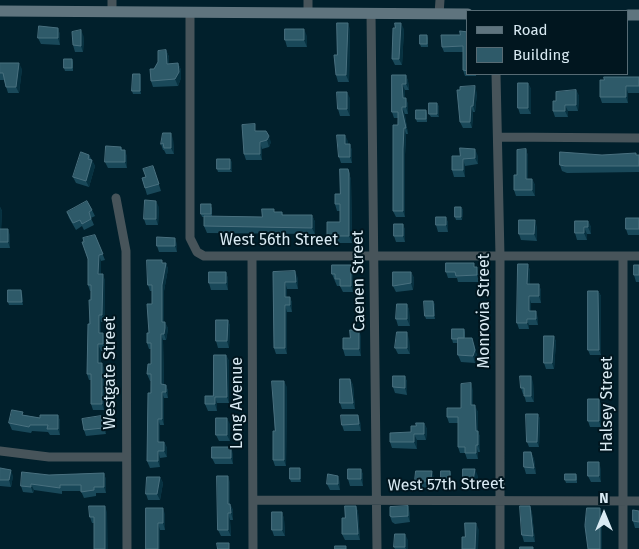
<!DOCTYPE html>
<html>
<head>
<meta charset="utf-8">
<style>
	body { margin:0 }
	#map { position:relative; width:639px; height:549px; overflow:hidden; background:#01202c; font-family:"Fira Sans",sans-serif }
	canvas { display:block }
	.legend { position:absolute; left:466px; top:10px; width:162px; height:65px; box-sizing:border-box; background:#01161f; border:1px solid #576b74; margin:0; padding:6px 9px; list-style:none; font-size:15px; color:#d9eaf3 }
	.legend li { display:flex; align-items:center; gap:10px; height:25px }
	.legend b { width:25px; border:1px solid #576b74 }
	.north { position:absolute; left:579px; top:489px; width:50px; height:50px; -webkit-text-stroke:4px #01161f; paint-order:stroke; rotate:0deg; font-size:14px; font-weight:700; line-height:20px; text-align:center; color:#d9eaf3 }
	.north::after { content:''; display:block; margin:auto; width:18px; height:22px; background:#d9eaf3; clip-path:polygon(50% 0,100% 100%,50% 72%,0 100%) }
</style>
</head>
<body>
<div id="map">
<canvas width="639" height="549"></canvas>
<ul class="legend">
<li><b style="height:6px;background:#5f747e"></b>Road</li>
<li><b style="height:14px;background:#2e5a69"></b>Building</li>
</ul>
<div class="north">N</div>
</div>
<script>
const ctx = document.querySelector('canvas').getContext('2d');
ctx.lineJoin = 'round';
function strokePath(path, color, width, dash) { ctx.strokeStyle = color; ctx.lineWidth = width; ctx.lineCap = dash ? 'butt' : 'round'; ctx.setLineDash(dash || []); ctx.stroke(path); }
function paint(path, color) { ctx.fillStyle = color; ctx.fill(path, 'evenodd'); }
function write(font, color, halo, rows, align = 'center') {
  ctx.font = font + ' "Fira Sans",sans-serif'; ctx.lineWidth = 4; ctx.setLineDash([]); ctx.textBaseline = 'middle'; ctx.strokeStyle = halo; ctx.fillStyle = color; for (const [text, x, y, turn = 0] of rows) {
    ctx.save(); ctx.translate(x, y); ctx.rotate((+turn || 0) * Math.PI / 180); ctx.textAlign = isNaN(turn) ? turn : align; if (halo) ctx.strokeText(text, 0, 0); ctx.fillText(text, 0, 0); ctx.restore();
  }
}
strokePath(new Path2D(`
	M308,0V13
	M112,12V0
	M190,12V238L197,252L204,256H639
	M371,13L377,549
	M439,14L440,0
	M496,74L500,256V549
	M498,137L639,138
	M116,198L126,251L127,549
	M252,256L253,549
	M623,258V549
	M0,451L49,457H126
	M253,500L639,501`), '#47545a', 9);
strokePath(new Path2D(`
	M0,11L468,14
	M628,15H639`), '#5f747e', 11);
paint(new Path2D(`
	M58,28L60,35V45L41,44L38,38Z
	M395,28L404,29L402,65H395L392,59Z
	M350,29L349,82H338L336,75L337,55Z
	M468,32V74H476V76H465L463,70V52H444L442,47L460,35Z
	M427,35L428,38V47H421L420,44Z
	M307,36V47H287L285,40Z
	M84,37L83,52H75L73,45Z
	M166,50L169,57V64L178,63L181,70V78L178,86L153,87L151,81L154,69Z
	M72,59L73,62V71H65L64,68Z
	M0,63L22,69L19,93H8L4,80H0Z
	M406,75L408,81L409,90H405V98L408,104V114H405V116L408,134H406L405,155V217H396L393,211L398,118H394L392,112Z
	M639,77V93H628V103H602L600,97Z
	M141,78V94H133L132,91Z
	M528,83L531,89V114H520L518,108Z
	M576,90L579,96L578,111H568V117H555L553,111L556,101Z
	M477,93L475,112H473L472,128H463L460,122Z
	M350,98V116H340L338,109Z
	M437,103L439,107V117H431L429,114Z
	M426,110L427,113V122H417L416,119Z
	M257,130V131L271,142L269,147L262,149V160H246L244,154Z
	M173,139L174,154H166L164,150H163L161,144Z
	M348,141V144H350L352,151V163H341L339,157Z
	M121,147L122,150L127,156V168H108L105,162Z
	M526,149L528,156V179H532L535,185V196H516L514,190L517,175Z
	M89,155L95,166L89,187L76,183L73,177Z
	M602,155H639V172L567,173L562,171L560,165Z
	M452,156H478V164L465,166V177H454L452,170Z
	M232,162V172H218L217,169Z
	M348,169L351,180L352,243H329L327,236L340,222V211H337L335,204L340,194Z
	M155,172L161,191L147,195L142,178Z
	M0,207L2,211L1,229L10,235V248H0Z
	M159,207L158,225H146L144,219Z
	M212,207V216L262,217L275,212H282L283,215H312L315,222V234L207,233L204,226V217H202L201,214Z
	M461,207L463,210L462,220H456L455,217Z
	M92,210L95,216L91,218L94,225L84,230L82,226L76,230L69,218L67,212Z
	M446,217L448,223V232H438L436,225Z
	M639,218V235H628L626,229Z
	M588,221L591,227V234H587V240H577L575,233Z
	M403,224L405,230V242H396L394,236Z
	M537,227V241L521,240L519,234Z
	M95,235L105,260L101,261V274L105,280V322H101V333L105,340V351H101V363L105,370L104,410H93L91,404V380H89L87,374L91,291H90L88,285V259L84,242Z
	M177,244V252H159L157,246Z
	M163,263H166L168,269L164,291V322L168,328L167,335L166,340H163L164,385H166L168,391V398H164V425H160V442H164L167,448V457L160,458V467L150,468L147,461L151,381H150L147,374L151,364V349H149L147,343L149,333L152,304V291H150L148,285Z
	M528,264L530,271V284H539L541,291V303H531V311L538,318V325H529V329H519L517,323Z
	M351,265L353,272V292H343L340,286H337L332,274Z
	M639,265V282H636L634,275Z
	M475,267L479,274V282H458L457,278H448L446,272Z
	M226,272L228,279V290H211L209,283Z
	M273,272L298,278V289H287V297H290L292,303V312H287V354H276L274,348Z
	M411,272L414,278L413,290L396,292L393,286Z
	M21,290L22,293L23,305H9L8,302Z
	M598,291L601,296V355H590L588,350Z
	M433,301L435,305V319H426L425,316Z
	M407,304L409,310L410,326H398L396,319Z
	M228,320L230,326L229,348H218L216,341Z
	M464,329L465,332V338L474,344L477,356L475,363L461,362L458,355V343H453L452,339Z
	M361,336V356H345L343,349L350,338Z
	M554,336L556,342L554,369H546L544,363Z
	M409,339L410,354H398L395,348Z
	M226,355L229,361V403H217V411H208L205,404L213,396Z
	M405,376L407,382V395L395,393L393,387Z
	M350,379L353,385L355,409H342L340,403Z
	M533,382L534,402H526L524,394H523L521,388Z
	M287,387L286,466H275L273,460L275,431Z
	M473,390V405L478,412V431L480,437V452H478V459H467L465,453H460L458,447V423H449L447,417L461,408Z
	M599,399L601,405V427H590L588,421Z
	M538,414L540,419L539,447H529L527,442Z
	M24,415L40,418L58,415L60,421V435H50L48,432L32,431L31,433L12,430L9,423Z
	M360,421L361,431H344L342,425Z
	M104,422L106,434L86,436L84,430Z
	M424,423L427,429L426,440H417V449L392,448L390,442L411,432L416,426Z
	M230,424V441H219L216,435Z
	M531,452L534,459L536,474H526L524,467Z
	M233,454V464H215L212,458Z
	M0,468L13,476L11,487L0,486Z
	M300,468L301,471V482H291L290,479Z
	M361,469L363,475V486H350L348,479Z
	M601,469V482H591L588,476Z
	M450,471L451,474V483H442L441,480Z
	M104,473L106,480V493H96V496L84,498L81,491H62V494L34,490L33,493L23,492L21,486L49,475Z
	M576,474L577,477V483H566L565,480Z
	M478,476L476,487H465L463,481Z
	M160,477L163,483L160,500H148L146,494Z
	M434,477V485H429V488L418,487L415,481Z
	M230,482V504L233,510V520H230L231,536H221L218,530Z
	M340,482V490H330L327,484Z
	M356,506L358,512L360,540H345L342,534L345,518Z
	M530,506L532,513L535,542H524L522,535Z
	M146,508L165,514V530H160V549H146Z
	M639,511V528H635L633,521Z
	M107,512L94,523H92L90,517Z
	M282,512L284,519L285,536H274L272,530Z
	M410,513V522L395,524L392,522L390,516Z
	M408,540V549H395L394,547Z`), '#194859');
paint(new Path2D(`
	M348,23L350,29L349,82L346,75Z
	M401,23L404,29L402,65L399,59Z
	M58,28L60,35V45L58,38Z
	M304,29L307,36V47L304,40Z
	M81,30L84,37L83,52L81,46Z
	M166,50L169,57V71L167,64Z
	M19,63L22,69L19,93L16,87Z
	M178,63L181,70V78L178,86L175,79Z
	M140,74L141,78V94L140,91Z
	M406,75L408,81L409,90L406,84Z
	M528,83L531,89V114L528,108Z
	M402,84L405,90V104L403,98Z
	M475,86L477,93L475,112L473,106Z
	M626,86L628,93V103L626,97Z
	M576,90L579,96L578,111L576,105Z
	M347,92L350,98V116L347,109Z
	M406,98L408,104V114L406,107Z
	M437,103L439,107V117L437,114Z
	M565,105L568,111V117L565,111Z
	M471,106L473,112L472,128L470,122Z
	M402,107L405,114L408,134L406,128Z
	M404,128L406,134L405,155V217L403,211V149Z
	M171,133L173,139L174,154L171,148Z
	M345,135L348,141V151L345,144Z
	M269,136L271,142L269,147L267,140Z
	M260,142L262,149V160L260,154Z
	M350,144L352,151V163L350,157Z
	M475,149L478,156V164L475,158Z
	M526,149L528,156V185L526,179Z
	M125,150L127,156V168L125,162Z
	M230,159L232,162V172L230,169Z
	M463,159L465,166V177L463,170Z
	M92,160L95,166L89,187L86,181Z
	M349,173L351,180L352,243L349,236Z
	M532,179L535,185V196L532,190Z
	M156,201L159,207L158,225L156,219Z
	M0,207L2,211L1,235L0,232Z
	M461,207L463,210L462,220L461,217Z
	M312,215L315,222V234L312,228Z
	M446,217L448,223V232L446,225Z
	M535,220L537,227V241L534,234Z
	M588,221L591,227V234L588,227Z
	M403,224L405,230V242L403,236Z
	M584,227L587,234V240L584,233Z
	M8,229L10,235V248L8,242Z
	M175,238L177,244V252L175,246Z
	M99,255L101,261V280L98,274Z
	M166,263L168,269L164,291V328L162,322V285Z
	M528,264L530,271V291L527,284Z
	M351,265L353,272V292L351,286Z
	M477,267L479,274V282L477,275Z
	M295,271L298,278V289L296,282Z
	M226,272L228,279V290L226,283Z
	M411,272L414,278L413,290L411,283Z
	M103,274L105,280V322L102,315Z
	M285,282L287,289V304L285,297Z
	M539,284L541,291V303L539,296Z
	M21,290L22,293L23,305L22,302Z
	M598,291L601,296V355L599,350Z
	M529,296L531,303V317L529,311Z
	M290,297L292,303V312L290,305Z
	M433,301L435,305V319L434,316Z
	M407,304L409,310L410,326L407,319Z
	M285,305L287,312V354L285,348Z
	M536,311L538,318V325L536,319Z
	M99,315L101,322V340L99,333Z
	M527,319L529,325V329L527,323Z
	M228,320L230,326L229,348L227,341Z
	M165,322L168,328L167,335L166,340L164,334Z
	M359,330L361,336V356L359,349Z
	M407,332L409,339L410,354L407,348Z
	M103,333L105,340V351L103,344Z
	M161,334L163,340L164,390L161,384Z
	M554,336L556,342L554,369L552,363Z
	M472,338L477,356L475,363L473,356Z
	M98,344L101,351V370L98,363Z
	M226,355L229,361V403L227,397Z
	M102,363L105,370L104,410L102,404Z
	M405,376L407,382V395L405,388Z
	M531,376L533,382L534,402L531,396Z
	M350,379L353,385L355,409L353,403Z
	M284,381L287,387L286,466L284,460Z
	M471,383L473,390V412L471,405Z
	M166,385L168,391V398L166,392Z
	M162,392L164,398V425L162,419Z
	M215,397L217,403V411L215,404Z
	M599,399L601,405V427L599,421Z
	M475,405L478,412V437L476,431Z
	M538,414L540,419L539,447L537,442Z
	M58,415L60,421V435L58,429Z
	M358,415L360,421L361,431L359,424Z
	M101,416L104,422L106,434L103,428Z
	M227,418L230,424V441L227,435Z
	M158,419L160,425V448L158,442Z
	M424,423L427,429L426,440L424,434Z
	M478,431L480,437V452L478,445Z
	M414,434L417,440V449L414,442Z
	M164,442L167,448V457L164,451Z
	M476,445L478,452V459L476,453Z
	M231,447L233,454V464L231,458Z
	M158,451L160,458V467L158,461Z
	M531,452L534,459L536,474L534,468Z
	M599,462L601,469V482L599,476Z
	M300,468L301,471V482L300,479Z
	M361,469L363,475V486L361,479Z
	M475,469L478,476L476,487L473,481Z
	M11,470L13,476L11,487L9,480Z
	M432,471L434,477V485L431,479Z
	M104,473L106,480V493L104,487Z
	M228,476L230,482V510L228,504Z
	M338,476L340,482V490L338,484Z
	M160,477L163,483L160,500L157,494Z
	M31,484L34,490L33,493L31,487Z
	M230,504L233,510V520L231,513Z
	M105,506L107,512L108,549H105Z
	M356,506L358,512L360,540L358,534Z
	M408,506L410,513V522L408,516Z
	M530,506L532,513L535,542L533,536Z
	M163,508L165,514V530L163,523Z
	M600,508L602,514V549H600Z
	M282,512L284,519L285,536L282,530Z
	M228,513L230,520L231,536L228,530Z
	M158,523L160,530V549H158Z
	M476,523L479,530L478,549H475Z
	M405,534L408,540V549H406L405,547Z`), '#073140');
const building = new Path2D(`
	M337,23H348L346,75H336L334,55H337Z
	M395,23H401L399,59H392L393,28H395Z
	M39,26L58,28V38H38Z
	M285,29H304V40H285Z
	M81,30V46L73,45L72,32Z
	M460,31L468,32V71L463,70V46L442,47L441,35H460Z
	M420,35H427V44H420Z
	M166,50L167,64L178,63L179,72L175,79L151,81L150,69H154L158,62V51Z
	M64,59H72V68H64Z
	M0,63H19L16,87H6L3,73H0Z
	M133,74H140V91H132Z
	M392,75H406V84H402L403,98H406V107H402V110L406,128H404L403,149V211H393V125H398V112H392Z
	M604,77H639V86H626V97H600V80H604Z
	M518,83H528V108H518Z
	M475,86L473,106H471L470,122H460L457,90H460V87Z
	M576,90V105H565V111H553V101H556V92Z
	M337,92H347V109H338Z
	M429,103H437V114H429Z
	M416,110H426V119H416Z
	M255,124V131H266L269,136L267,140L260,142V154H244L242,125Z
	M163,133H171V148H164L163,143L161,144Z
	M337,135H345V144H350V157H339Z
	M106,146L121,147V150H125V162H105Z
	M460,148L475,149V158L463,159V170H452V156H460Z
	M526,149V179H532V190H514V175H517V150Z
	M81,152L89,155L88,159L92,160L86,181L73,177Z
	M560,152L602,155L636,153V155H639V166H565L560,165Z
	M217,159H230V169H217Z
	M153,166L159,184L145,188L142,178L146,177L143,169Z
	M340,169H348L349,173V236H327V222H340V204H335V194H340Z
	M145,200L156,201V219H144Z
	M87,201L92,210L89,212L91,219L82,224L80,220L73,223L67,212Z
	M201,204H211V214H201Z
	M455,207H461V217H455Z
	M262,209H274V212H282V215H312V228L204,226V216L262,217Z
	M436,217H446V225H436Z
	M626,218H639V229H626Z
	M519,220H535L534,234H519Z
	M575,221H588V227H584V233H575Z
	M394,224H403V236H394Z
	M0,229H8V242H0Z
	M95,235L103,254L99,255L98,274H103L102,315H99V333H103V344H98V363H102V404H91V374H87L88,324H90L89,300H91V285H88V259L82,242H84L83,238Z
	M157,237L175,238V246H157Z
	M147,260H162V263H166L162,285V322H165V328L164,334H161V384L166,385V392H162V419H158V442H164V451H158V461H147L148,393H151V374H147L148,364H151V343H147V333H149L147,304H152V285H148Z
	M446,263H474V267H477V275L456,276L455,272H446Z
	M518,264H528L527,284H539V296H529V311H536V319H527V323H517Z
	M332,265H351V286H340V279H335V274H332Z
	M634,265H639V275H634Z
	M295,271L296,282H285V297H290V305H285V348H274L273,272Z
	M209,272H226V283H209Z
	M393,272H411V283L393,286Z
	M8,290H21L22,302H8Z
	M588,291H598L599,350H588Z
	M424,301H433L434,316H425Z
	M397,304H407V319H396Z
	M216,320H228L227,341H216Z
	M452,329H464V338H458V339H452Z
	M350,330H359V349H343V338H350Z
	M397,332H407V348H395Z
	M544,336H554L552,363H544Z
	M458,338H472L475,350L473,356L458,355Z
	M214,355H226L227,397H215V404H205V396H213Z
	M393,376H405V388L393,387Z
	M520,376H531V396H524V388H521Z
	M340,379H350L353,403H340Z
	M272,381H284V460H273V431H275Z
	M471,383V405H475L476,431H478V445H476V453H465V447H458V417H447V408H461V384Z
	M588,399H599V421H588Z
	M12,410L23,412L22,415L40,418V415H58V429H47L48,425H30L29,427L9,423Z
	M526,414H538L537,442H527Z
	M341,415H358L359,424L342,425Z
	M101,416L103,428L84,430L82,419Z
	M216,418H227V435H216Z
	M416,423H424V434H414V442H390V433L411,432V426H416Z
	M212,447H231V458H212Z
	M524,452H531L534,468L524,467Z
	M588,462H599V476H588Z
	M0,468L11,470L9,480H0Z
	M290,468H300V479H290Z
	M348,469H361V479H348Z
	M463,469H475L473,481H463Z
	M416,471H432L431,479H427V481H415Z
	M441,471H450V480H441Z
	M22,472L49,475L104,473V487H94V490L81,492V485H60V488L31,484V487L21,486Z
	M328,474L338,476V484H327Z
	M565,474H576V480H565Z
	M217,476H228V504H230L231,513H228V530H218Z
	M147,477H160L157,494H146Z
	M89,506H105V549H94V517H90Z
	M345,506H356L358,534H342V518H345Z
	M408,506V516L392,517L390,516V507Z
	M520,506H530L533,536L522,535Z
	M146,508H163V523H158V549H146Z
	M587,508H600V549H588L585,526Z
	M633,510L639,511V522L633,521Z
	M272,512H282V530H272Z
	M465,523H476L475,549H462V537H465Z
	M395,534H405V547H394Z
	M217,543H229V549H218Z
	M335,546H346V549H335Z
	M520,547H533V549H520Z`);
paint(building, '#2e5a69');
strokePath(building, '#49707f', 1);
write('16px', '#d9eaf3', '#01161f', [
	["West 56th Street",279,241],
	["Caenen Street",359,281,-91],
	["Monrovia Street",485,311,-90],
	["Westgate Street",111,373,-90],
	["Long Avenue",238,403,-90],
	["Halsey Street",608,404,-90],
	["West 57th Street",446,485,-1]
]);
</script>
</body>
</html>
